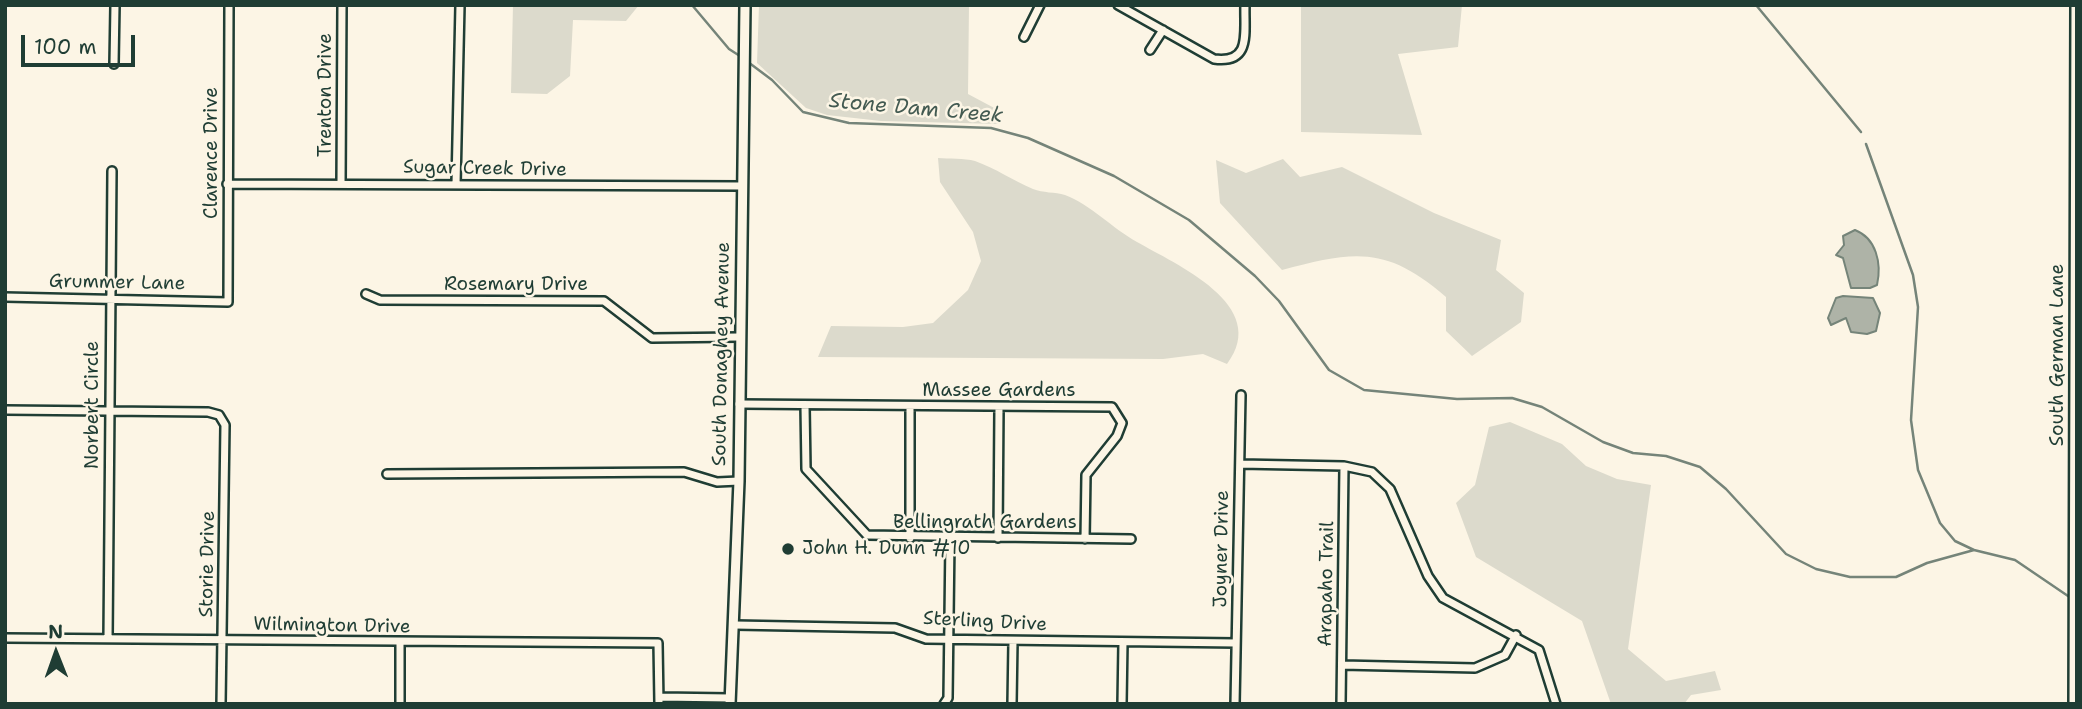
<!DOCTYPE html>
<html>
<head>
<meta charset="utf-8">
<style>
	body { margin:0 }
	#map { position:relative; width:2082px; height:709px; overflow:hidden; background:#fcf5e5; font-family:"Shantell Sans",sans-serif }
	canvas { display:block }
	.frame { position:absolute; inset:0; border:7px solid #1f3d34; pointer-events:none }
	.north { position:absolute; left:21px; top:618px; width:70px; height:70px; -webkit-text-stroke:5px #fcf5e5; paint-order:stroke; rotate:359deg; font-size:19px; font-weight:700; line-height:28px; text-align:center; color:#1f3d34 }
	.north::after { content:''; display:block; margin:auto; width:24px; height:32px; background:#1f3d34; clip-path:polygon(50% 0,100% 100%,50% 72%,0 100%) }
	.scale { position:absolute; left:21px; top:35px; width:114px; height:32px; box-sizing:border-box; border:4px solid #1f3d34; border-top:0; padding-left:9px; font-size:21px; line-height:24px; white-space:nowrap; color:#1f3d34; -webkit-text-stroke:5px #fcf5e5; paint-order:stroke }
</style>
</head>
<body>
<div id="map">
<canvas width="2082" height="709"></canvas>
<div class="frame"></div>
<div class="north">N</div>
<div class="scale">100 m</div>
</div>
<script>
const ctx = document.querySelector('canvas').getContext('2d');
ctx.lineJoin = 'round';
function paint(path, color) { ctx.fillStyle = color; ctx.fill(path, 'evenodd'); }
function strokePath(path, color, width, dash) { ctx.strokeStyle = color; ctx.lineWidth = width; ctx.lineCap = dash ? 'butt' : 'round'; ctx.setLineDash(dash || []); ctx.stroke(path); }
function write(font, color, halo, rows, align = 'center') {
  ctx.font = font + ' "Shantell Sans",sans-serif'; ctx.lineWidth = 5; ctx.setLineDash([]); ctx.textBaseline = 'middle'; ctx.strokeStyle = halo; ctx.fillStyle = color; for (const [text, x, y, turn = 0] of rows) {
    ctx.save(); ctx.translate(x, y); ctx.rotate((+turn || 0) * Math.PI / 180); ctx.textAlign = isNaN(turn) ? turn : align; if (halo) ctx.strokeText(text, 0, 0); ctx.fillText(text, 0, 0); ctx.restore();
  }
}
paint(new Path2D(`
	M513,5H639L626,21L573,20L570,76L547,94L511,93Z
	M759,5H969L968,94L998,110L999,124L881,121L827,115L806,108L757,63Z
	M1301,5H1462L1458,47L1398,54L1422,135L1301,132Z
	M938,158C949,159 964,158 975,161C995,168 1014,181 1033,189C1043,193 1055,192 1065,195C1091,205 1112,228 1137,242C1175,264 1272,305 1227,364L1203,354L1163,359L818,357L831,326L903,327L933,323L968,290L981,261L973,232L940,182Z
	M1283,159L1300,177L1342,167L1434,213L1501,240L1496,270L1524,293L1521,322L1472,356L1446,331V297C1386,245 1354,251 1282,270L1220,203L1216,160L1246,173Z
	M1510,422L1562,444L1586,466L1617,479L1651,485L1628,649L1666,681L1715,671L1721,690L1691,695L1684,704H1611L1582,621L1476,557L1456,503L1475,485L1489,427Z`), '#dcdacc');
const water = new Path2D(`
	M1855,230C1876,238 1882,263 1877,285L1870,288H1851L1843,258L1836,255L1844,245L1843,236Z
	M1843,296L1873,298L1880,313L1876,331L1867,334L1851,332L1846,318L1831,325L1828,318L1836,298Z`);
paint(water, '#aeb3a7');
strokePath(water, '#758479', 2);
strokePath(new Path2D(`
	M692,5L729,49L743,58
	M1756,5L1861,132
	M748,62L772,80L803,112L849,123L991,128L1028,138L1114,176L1189,220L1255,276L1279,301L1329,370L1364,390L1457,399L1512,398L1542,407L1603,442L1633,453L1666,456L1700,467L1726,489L1786,554L1816,569L1850,577H1896L1927,563L1974,550L2015,560L2068,596
	M1866,144L1913,275L1918,307L1911,420L1918,470L1940,523L1955,541L1974,550`), '#758479', 2.5);
const minor = new Path2D(`
	M1118,5L1214,59C1252,64 1244,33 1245,5
	M1024,37L1040,5
	M1150,50L1163,30
	M114,64L115,5
	M227,184L742,186
	M341,184L342,5
	M456,184L460,5
	M366,294L380,300L604,301L652,338L739,337
	M5,297L228,302L229,5
	M739,404L1112,407L1122,423L1117,436L1086,475L1085,539
	M805,406L806,469L867,535L1131,539
	M910,406V538
	M5,410L208,412L219,415L225,425L221,704
	M1240,464L1344,466L1372,472L1390,489L1428,576L1443,598L1539,650L1556,704
	M387,474L684,472L717,482L739,481
	M998,538L999,407
	M735,625L895,628L926,639L1236,643
	M5,638L658,643L659,704
	M108,639L112,171
	M1342,665L1475,668L1505,655L1516,635
	M660,697L730,698
	M400,704V642
	M944,704L948,698L950,539
	M1012,704L1013,641
	M1122,704L1123,642
	M1235,704L1241,395
	M1341,704L1344,466`);
const tertiary = new Path2D(`
	M730,704L739,481L745,5
	M2074,704L2076,5`);
strokePath(minor, '#1f3d34', 12);
strokePath(tertiary, '#1f3d34', 14);
strokePath(minor, '#fcf5e5', 7);
strokePath(tertiary, '#fcf5e5', 9);
for (const [x, y, r, color] of [
	[788,549,7,"#1f3d34"]
]) { const dot = new Path2D(); dot.arc(x, y, r, 0, 2 * Math.PI); ctx.fillStyle = color; ctx.fill(dot); strokePath(dot, '#fcf5e5', 2.5); }
write('19px', '#1f3d34', '#fcf5e5', [
	["Trenton Drive",326,95,-90],
	["Clarence Drive",212,153,-90],
	["Sugar Creek Drive",485,169,1],
	["Grummer Lane",117,283,1],
	["Rosemary Drive",516,285],
	["South Donaghey Avenue",722,354,-89],
	["South German Lane",2058,355,-90],
	["Massee Gardens",999,391],
	["Norbert Circle",93,405,-90],
	["Bellingrath Gardens",985,523],
	["Joyner Drive",1222,549,-89],
	["Storie Drive",208,564,-89],
	["Arapaho Trail",1327,584,-89],
	["Sterling Drive",985,622,3],
	["Wilmington Drive",332,626,1]
]);
write('19px', '#1f3d34', '#fcf5e5', [
	["John H. Dunn #10",802,549]
], 'left');
write('italic 21px', '#435a51', '#fcf5e5', [
	["Stone Dam Creek",916,109,5]
]);
</script>
</body>
</html>
